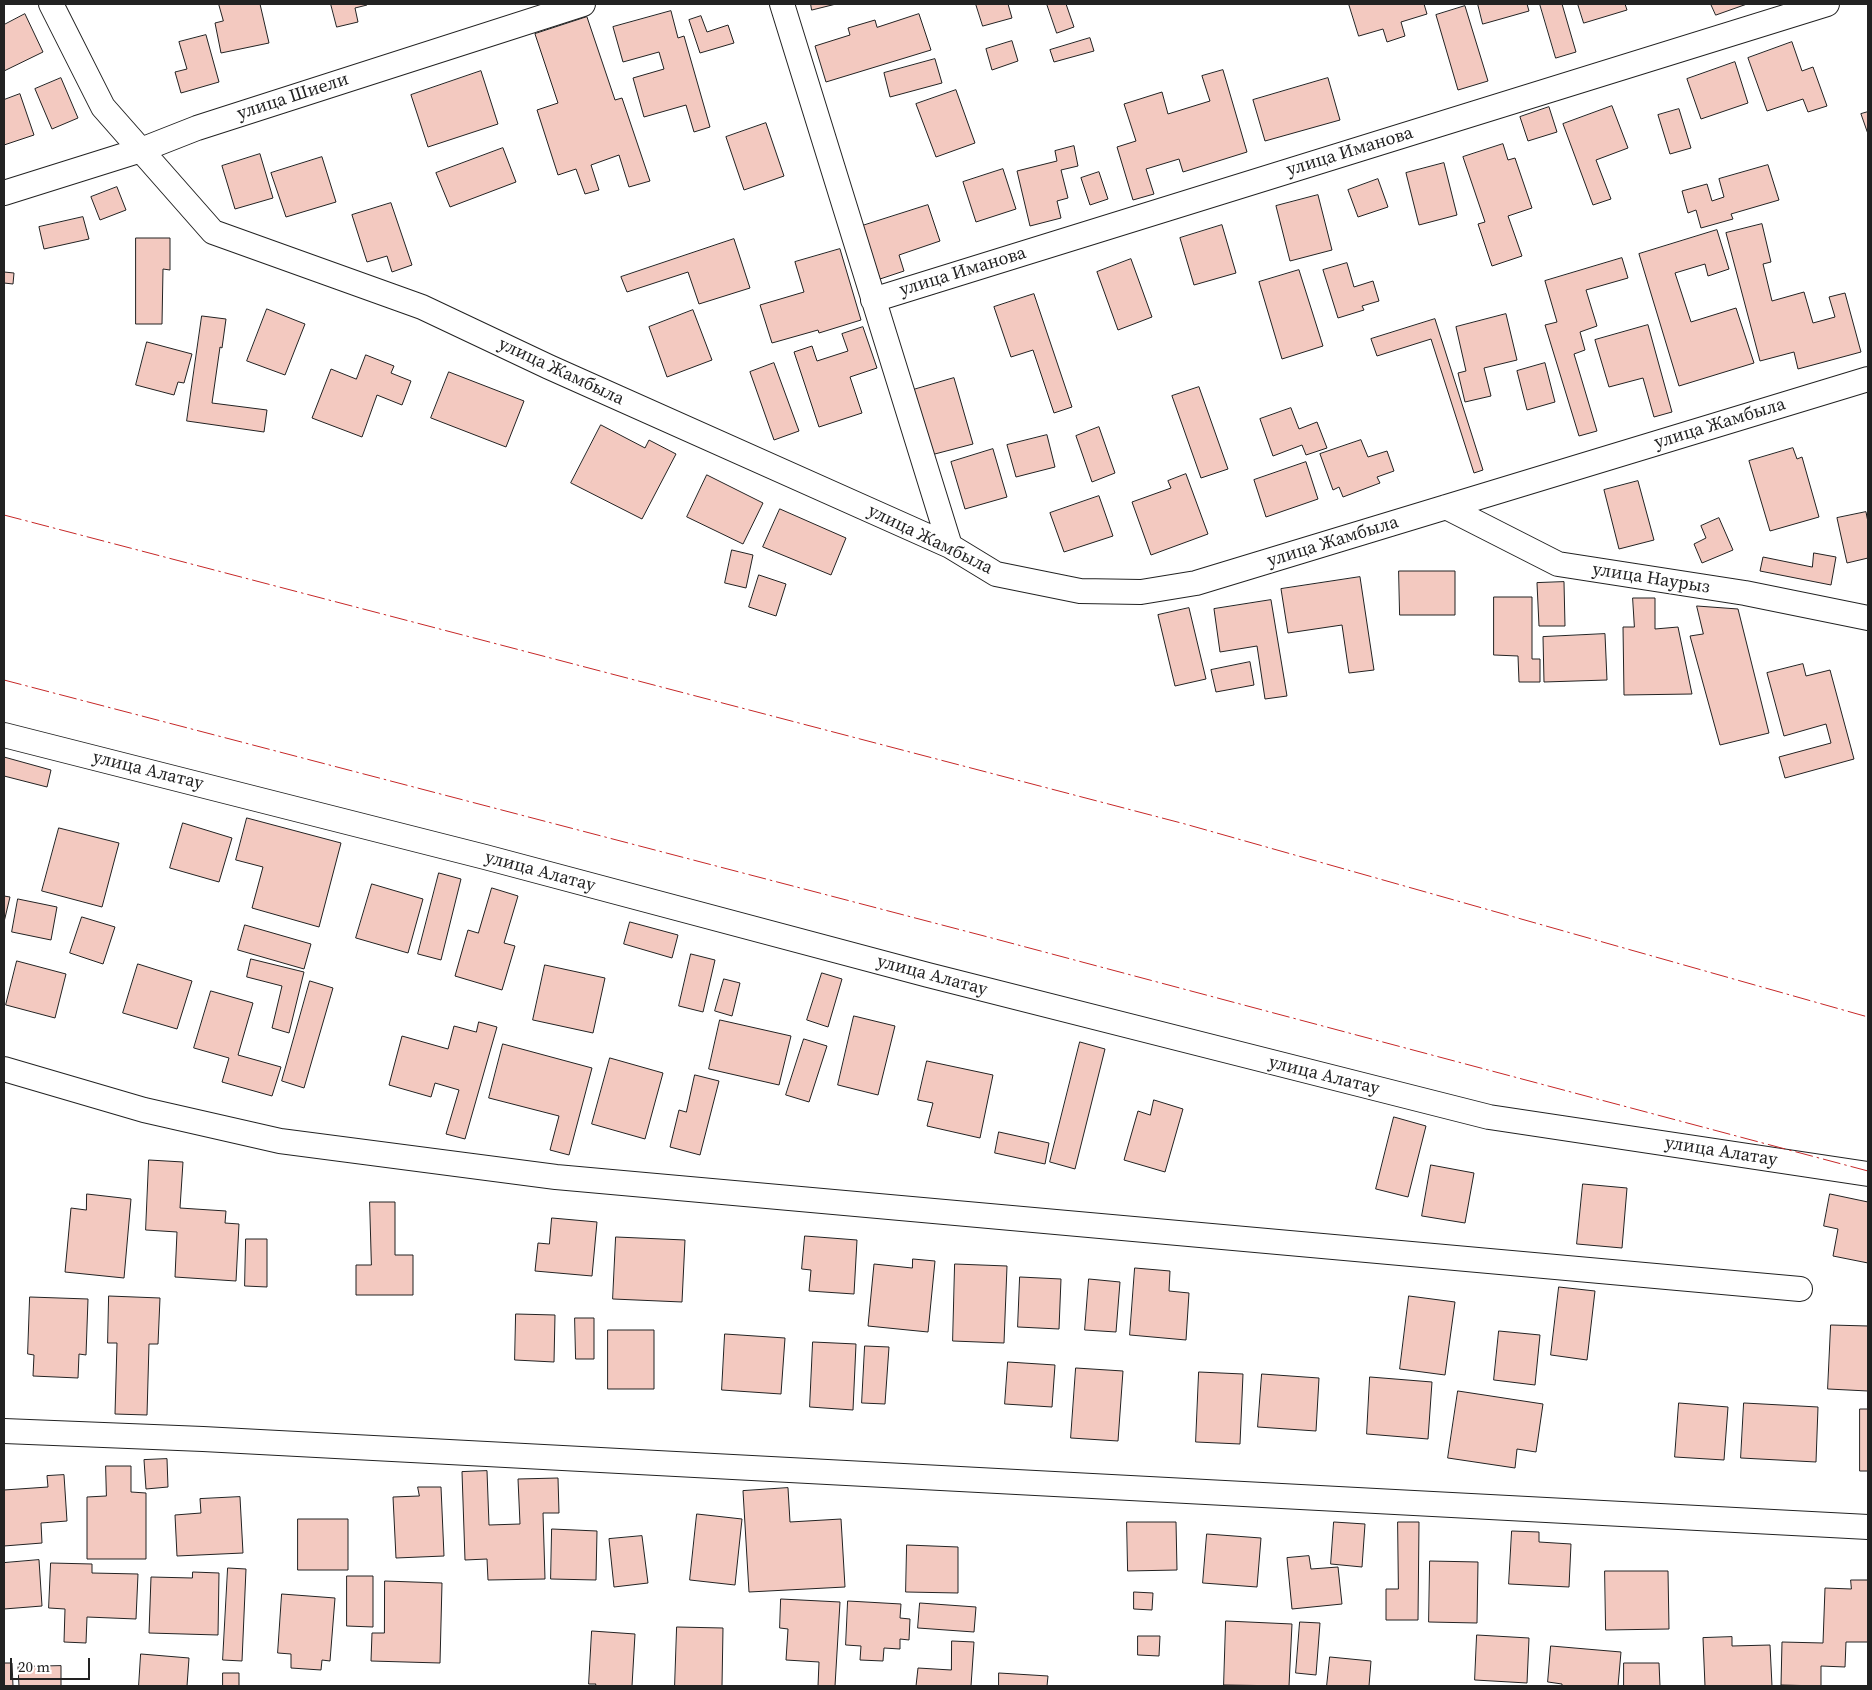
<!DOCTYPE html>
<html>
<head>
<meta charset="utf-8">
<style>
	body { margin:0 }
	#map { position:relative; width:1872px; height:1690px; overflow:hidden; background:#fff; font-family:"Source Serif 4",serif }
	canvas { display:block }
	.frame { position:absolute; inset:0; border:5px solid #222; pointer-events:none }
	.scale { position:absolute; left:10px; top:1658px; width:80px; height:22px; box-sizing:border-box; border:2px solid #222; border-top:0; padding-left:6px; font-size:15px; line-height:18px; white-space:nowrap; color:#222; -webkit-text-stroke:4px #fff; paint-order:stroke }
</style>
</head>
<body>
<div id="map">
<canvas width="1872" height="1690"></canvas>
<div class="frame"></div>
<div class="scale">20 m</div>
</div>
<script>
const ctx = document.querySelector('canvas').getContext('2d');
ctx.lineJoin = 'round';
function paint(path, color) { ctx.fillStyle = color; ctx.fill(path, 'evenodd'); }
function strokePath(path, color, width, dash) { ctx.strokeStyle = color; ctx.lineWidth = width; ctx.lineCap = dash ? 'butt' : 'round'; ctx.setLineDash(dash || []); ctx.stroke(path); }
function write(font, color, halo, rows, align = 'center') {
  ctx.font = font + ' "Source Serif 4",serif'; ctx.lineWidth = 4; ctx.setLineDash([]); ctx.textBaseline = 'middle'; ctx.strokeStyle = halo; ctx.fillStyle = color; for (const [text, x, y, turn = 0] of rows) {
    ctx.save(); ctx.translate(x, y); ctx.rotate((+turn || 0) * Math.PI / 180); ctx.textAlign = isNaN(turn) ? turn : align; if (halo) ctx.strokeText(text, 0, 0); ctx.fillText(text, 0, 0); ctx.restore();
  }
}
const building = new Path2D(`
	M219,4H260L269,43L221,53L215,23L223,21Z
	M331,4H367V5L355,8L358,22L337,27Z
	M811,4H836L812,10Z
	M976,4H1008L1012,18L983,26Z
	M1047,4H1066L1074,27L1057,33Z
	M1349,4H1424L1427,14L1401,22L1405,36L1387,42L1383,29L1359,36Z
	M1478,4H1527L1529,11L1483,24Z
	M1540,4H1562L1576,52L1556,58Z
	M1578,4H1625L1627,10L1584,23Z
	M1711,4H1747L1716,15Z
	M1465,6L1488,81L1458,90L1436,15Z
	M671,11L678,38L684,36L710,127L694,132L686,105L644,117L633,78L664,69L659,52L623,62L613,27Z
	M25,14L43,52L4,71V25Z
	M919,14L931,50L826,82L815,46L850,35L848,28L875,20L877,27Z
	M701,16L707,32L728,25L734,43L700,53L689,20Z
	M587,17L615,100L622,98L650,181L629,187L619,155L591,165L599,190L585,194L576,169L558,175L537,110L558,103L535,34Z
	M206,35L219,82L181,93L175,72L187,69L179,42Z
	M1090,38L1094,51L1054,62L1050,50Z
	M1012,41L1018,61L992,70L986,49Z
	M1792,42L1802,71L1813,67L1827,106L1808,112L1803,99L1767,111L1748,58Z
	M935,59L942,83L890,97L884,73Z
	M1735,62L1748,103L1701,119L1687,79Z
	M1223,70L1247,152L1183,172L1179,159L1146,169L1154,194L1133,200L1117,147L1136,141L1124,104L1162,92L1168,114L1210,101L1202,76Z
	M481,71L498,124L428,147L411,95Z
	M61,78L78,118L52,129L35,89Z
	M1328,78L1340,120L1265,141L1253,100Z
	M956,90L975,143L936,157L916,104Z
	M20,94L34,135L4,145V100Z
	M1612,106L1628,148L1596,160L1611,199L1593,205L1563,124Z
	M1549,107L1557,132L1528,141L1520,117Z
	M1679,109L1691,148L1670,154L1658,115Z
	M1868,112V134L1861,114Z
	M766,123L784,176L744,190L726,137Z
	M1503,144L1508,160L1515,158L1532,208L1508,216L1522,256L1492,266L1478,224L1485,222L1463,157Z
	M1074,146L1078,166L1061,170L1068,198L1057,201L1061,218L1030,226L1017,171L1057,161L1055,151Z
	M503,148L516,182L450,207L436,173Z
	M260,154L273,198L235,209L222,166Z
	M322,157L336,202L286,217L271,173Z
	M1444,163L1457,215L1419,225L1406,173Z
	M1768,165L1779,200L1731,214L1733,219L1701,228L1696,210L1688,213L1682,191L1707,184L1712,201L1724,197L1719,179Z
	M1003,169L1016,209L976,222L963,182Z
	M1099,172L1108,199L1090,205L1081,178Z
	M1378,179L1388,207L1358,217L1348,190Z
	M117,187L126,210L100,220L91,197Z
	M1318,195L1332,250L1290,261L1276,206Z
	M391,203L412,265L392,272L387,256L367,262L352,215Z
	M928,205L940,241L899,255L904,271L880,279L862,226Z
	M83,217L89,239L44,249L39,227Z
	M1762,224L1771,262L1763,264L1772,301L1804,292L1813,323L1835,317L1829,297L1845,293L1861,352L1798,369L1794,352L1760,361L1726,233Z
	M1222,225L1236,273L1194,285L1180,238Z
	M1717,230L1729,269L1708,276L1705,264L1675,273L1691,322L1736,308L1754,363L1679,386L1639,254Z
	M136,238H170V270L163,269L162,324H136Z
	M734,239L750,288L699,304L688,272L627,292L621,277Z
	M840,249L861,320L819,333L818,330L772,343L760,305L804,292L795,262Z
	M1622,258L1628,278L1586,290L1597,326L1580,332L1585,350L1574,354L1597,431L1579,436L1545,325L1557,322L1545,281Z
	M1131,259L1152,317L1118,330L1097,272Z
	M1347,263L1354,287L1373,281L1379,301L1362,306L1364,310L1338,318L1323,270Z
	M1299,270L1323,346L1282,359L1259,282Z
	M4,272L14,273L13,284L4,283Z
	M1034,294L1072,407L1054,413L1033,350L1011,357L994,307Z
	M267,309L305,324L285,375L247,361Z
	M693,310L712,360L667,377L649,327Z
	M1506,314L1517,360L1484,368L1491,396L1465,402L1458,373L1466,371L1456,327Z
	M202,316L226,319L222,348L220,347L212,403L267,410L264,432L187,421Z
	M1435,319L1483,470L1474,473L1431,339L1377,356L1371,339Z
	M1648,325L1672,412L1654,417L1643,378L1609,387L1595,340Z
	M863,327L877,368L850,377L862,413L819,427L794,352L812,346L817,361L848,351L842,334Z
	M147,342L192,354L184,383L178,382L174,395L136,385Z
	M366,355L394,366L391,373L411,381L402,405L377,395L362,437L312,418L331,369L356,379Z
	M774,363L799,431L774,440L750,372Z
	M1545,363L1555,402L1527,410L1517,371Z
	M449,372L524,401L506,447L431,418Z
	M954,378L973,444L931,455L913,390Z
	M1199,387L1228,469L1201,478L1172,396Z
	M1291,408L1299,429L1317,422L1327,448L1306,455L1302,445L1273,456L1260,419Z
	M601,425L645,448L649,440L676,454L642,519L571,483Z
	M1099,427L1115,473L1092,482L1076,436Z
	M1047,435L1055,467L1016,477L1007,445Z
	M1361,440L1368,457L1387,451L1394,471L1377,477L1380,483L1343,497L1339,487L1333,490L1320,454Z
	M1793,448L1797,459L1802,457L1819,517L1770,531L1749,461Z
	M993,449L1007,497L965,509L951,462Z
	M1306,462L1318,499L1266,517L1254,480Z
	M1186,474L1208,534L1151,555L1132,502L1171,488L1168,481Z
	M707,475L763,503L743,544L687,517Z
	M1638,481L1654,540L1619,549L1604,490Z
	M1099,496L1113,536L1064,552L1050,513Z
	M780,509L846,538L831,575L763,547Z
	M1866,512L1868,522V558L1847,563L1837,518Z
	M1719,518L1733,550L1702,563L1694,544L1706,538L1701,526Z
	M732,550L753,555L746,588L725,583Z
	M1814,553L1836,557L1831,585L1760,571L1763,557L1812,567Z
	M1399,571H1455V615H1400Z
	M759,575L786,584L776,616L749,607Z
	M1360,577L1374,670L1349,673L1342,625L1288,633L1281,589Z
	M1564,582L1565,626H1539L1537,583Z
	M1494,597H1532V659H1540V682H1519L1518,656L1494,655Z
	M1633,598H1655V629L1678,627L1692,694L1624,695L1623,627H1634Z
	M1271,600L1287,696L1265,699L1257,646L1220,652L1214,609Z
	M1697,606L1738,609L1769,733L1720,745L1690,636L1703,634Z
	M1189,608L1206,679L1175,686L1158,615Z
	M1605,634L1607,680L1544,682L1543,637Z
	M1250,662L1254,685L1216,692L1211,670Z
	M1803,664L1806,676L1830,670L1854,759L1785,778L1779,757L1831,743L1826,724L1784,736L1767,673Z
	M4,757L51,770L47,787L4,776Z
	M247,818L341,843L319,927L252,908L263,867L236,860Z
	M183,823L232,838L219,882L170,868Z
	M59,828L119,843L102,907L42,891Z
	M439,873L461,879L441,960L418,954Z
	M372,884L423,899L408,953L356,938Z
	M492,888L518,896L504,943L515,946L502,990L455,976L468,930L478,933Z
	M4,896L10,897L4,922Z
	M18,899L57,907L51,940L12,932Z
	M82,917L115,927L103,964L70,953Z
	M630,922L678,935L672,958L624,944Z
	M245,925L311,944L304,969L238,950Z
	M691,954L715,960L703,1012L679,1006Z
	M251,959L304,972L289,1033L272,1028L282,986L247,977Z
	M17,961L66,974L55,1018L6,1005Z
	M138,964L192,981L177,1029L123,1013Z
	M545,965L605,978L593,1033L533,1020Z
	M822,973L842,979L828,1027L807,1020Z
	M724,979L740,983L732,1016L715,1011Z
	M310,981L333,988L304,1088L282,1081Z
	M211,991L253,1003L238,1055L281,1067L272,1096L222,1082L229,1058L194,1048Z
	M854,1016L895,1026L878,1095L838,1085Z
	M720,1020L791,1036L779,1085L709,1069Z
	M479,1022L497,1027L465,1139L446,1134L459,1090L435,1083L431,1097L389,1085L402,1036L448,1049L454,1026L476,1032Z
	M804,1039L827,1046L809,1102L786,1095Z
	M1080,1042L1105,1049L1075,1169L1050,1162Z
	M503,1044L592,1068L569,1155L550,1150L559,1116L489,1098Z
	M610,1058L663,1073L645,1139L592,1124Z
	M927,1061L993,1075L980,1138L927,1126L933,1103L918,1100Z
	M695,1075L719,1081L700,1155L670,1147L679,1110L686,1112Z
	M1154,1100L1183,1109L1165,1172L1124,1160L1138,1111L1150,1115Z
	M1394,1117L1426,1126L1408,1197L1376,1189Z
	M999,1132L1049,1143L1045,1164L995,1153Z
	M149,1160L183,1162L180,1208L226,1211L225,1223L239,1224L236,1281L175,1277L177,1232L146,1230Z
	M1431,1165L1474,1173L1465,1223L1422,1216Z
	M1583,1184L1627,1188L1622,1248L1577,1244Z
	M87,1194L131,1199L124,1278L65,1272L71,1208L86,1210Z
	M1830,1194L1868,1202V1263L1833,1256L1838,1229L1824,1226Z
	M370,1202H395V1255H413V1295H356V1265H371Z
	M552,1218L597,1222L592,1276L535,1271L538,1243L549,1244Z
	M805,1236L857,1240L854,1294L809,1291L811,1270L802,1269Z
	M616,1237L685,1240L682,1302L613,1299Z
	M246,1239H267V1287L245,1286Z
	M913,1259L935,1261L928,1332L868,1326L874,1264L912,1268Z
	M955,1264L1007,1266L1004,1343L953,1341Z
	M1135,1268L1170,1271L1169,1291L1189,1293L1186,1340L1130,1335Z
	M1020,1277L1061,1279L1059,1329L1018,1327Z
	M1089,1279L1120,1282L1116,1332L1085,1330Z
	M1559,1287L1595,1291L1587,1360L1551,1355Z
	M109,1296L160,1298L158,1344H149L147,1415L115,1414L117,1343H108Z
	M1409,1296L1455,1302L1445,1375L1400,1369Z
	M30,1297L88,1299L86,1355L79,1354L78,1378L33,1376L34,1355L28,1354Z
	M516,1314L555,1315L554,1362L515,1360Z
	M575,1318H594V1359H576Z
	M1831,1325L1868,1326V1391L1828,1389Z
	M608,1330H654V1389H608Z
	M1499,1331L1540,1335L1535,1385L1494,1380Z
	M725,1334L785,1338L781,1394L722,1390Z
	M813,1342L856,1344L853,1410L810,1407Z
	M865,1346L889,1347L885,1404L862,1403Z
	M1008,1362L1055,1365L1052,1407L1005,1404Z
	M1076,1368L1123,1371L1118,1441L1071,1438Z
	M1199,1372L1243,1374L1240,1444L1196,1442Z
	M1262,1374L1319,1378L1316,1431L1258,1427Z
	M1370,1377L1432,1382L1428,1439L1367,1434Z
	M1458,1391L1543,1404L1536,1452L1517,1449L1515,1468L1448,1458Z
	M1679,1403L1728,1407L1724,1460L1675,1457Z
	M1744,1403L1818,1407L1816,1462L1741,1458Z
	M1860,1409H1868V1471H1860Z
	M167,1459L168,1487L146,1489L144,1460Z
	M106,1466H131V1492L146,1493V1559H87V1497L106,1496Z
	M487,1471L489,1525L520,1524L518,1479L558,1478L559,1513H543L545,1579L488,1580L487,1559L465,1560L462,1472Z
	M64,1475L67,1521L41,1523L42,1543L4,1546V1490L48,1487L47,1476Z
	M418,1487H441L444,1556L396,1558L393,1497L419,1496Z
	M788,1488L790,1522L841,1519L845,1587L749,1592L743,1491Z
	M240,1497L243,1553L177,1556L175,1515L201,1513L200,1499Z
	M697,1514L742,1519L735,1585L690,1580Z
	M298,1519H348V1570H298Z
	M1127,1522H1176L1177,1570L1128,1571Z
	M1334,1522L1365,1524L1362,1567L1331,1564Z
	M1398,1522H1419L1418,1620H1386V1589H1398Z
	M552,1529L597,1531L596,1580L551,1579Z
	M1512,1531L1539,1532V1542L1571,1544L1569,1587L1509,1584Z
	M1207,1534L1261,1538L1257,1587L1203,1583Z
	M642,1536L648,1583L614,1587L609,1539Z
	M907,1545L958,1547V1593L906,1592Z
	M1309,1556L1311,1569L1338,1567L1342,1604L1292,1609L1287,1558Z
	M39,1560L42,1606L4,1609V1563Z
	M1430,1561L1478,1562L1477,1623L1429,1622Z
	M51,1563L92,1564V1573L138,1574L136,1619L87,1617L86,1643L64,1642L65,1609L49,1608Z
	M228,1568L246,1569L242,1661L223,1660Z
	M1605,1571H1668L1669,1629L1606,1630Z
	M193,1572L219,1573L218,1635L149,1633L151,1577L192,1578Z
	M347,1576H373V1627L347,1626Z
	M1851,1580H1868V1642H1846L1845,1667L1821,1666V1686L1781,1685L1782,1642L1823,1643L1825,1588L1851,1589Z
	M385,1581L442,1583L440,1663L371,1661L372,1633H384Z
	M1134,1592L1153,1593L1152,1610L1134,1609Z
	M282,1594L335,1598L330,1661L322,1660L321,1670L291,1668V1654L278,1653Z
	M781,1599L840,1602L835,1686H818L819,1662L786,1660L788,1629L780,1628Z
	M848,1601L901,1604L900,1618L910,1619L909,1640L900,1639V1649L884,1648L883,1661L860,1660L861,1646L846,1645Z
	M920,1603L976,1607L974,1632L918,1628Z
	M1226,1621L1292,1624L1289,1686L1224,1685Z
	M1300,1622L1320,1623L1316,1675L1296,1673Z
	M677,1627L723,1628L722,1686H675Z
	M592,1631L635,1634L632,1686H595L596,1684H589Z
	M1477,1635L1529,1638L1527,1683L1475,1680Z
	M1138,1636H1160L1159,1656L1138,1655Z
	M1732,1637V1646L1770,1645L1772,1686H1705L1703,1638Z
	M952,1641L974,1642L971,1686H916L918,1668L951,1670Z
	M1551,1646L1621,1652L1618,1686H1562V1684L1548,1682Z
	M141,1654L189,1658L187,1686H139Z
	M1330,1657L1371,1661L1369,1686H1327Z
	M4,1663H12L13,1686H4Z
	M1624,1663H1659L1660,1686H1624Z
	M61,1666V1686H19L18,1667Z
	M223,1673H239V1686H223Z
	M999,1673L1048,1676L1047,1686H999Z`);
paint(building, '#f3c9c0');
strokePath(building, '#222', 1);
const street = new Path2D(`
	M51,4L103,107L213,232L422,307L549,367L950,546L996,574L1080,591L1141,592L1196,583L1868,379
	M782,4L950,546
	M4,193L141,150L197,128L583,4
	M873,300L1827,4
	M1446,507L1558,564L1745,593L1868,618
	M4,735L485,857L928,975L1489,1117L1868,1174
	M4,1069L144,1110L280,1141L556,1177L1800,1289
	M4,1431L203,1439L1868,1527`);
strokePath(street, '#222', 26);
strokePath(street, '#fff', 24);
strokePath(new Path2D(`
	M4,515L1185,824L1868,1017
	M4,680L988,937L1868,1171`), '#c62828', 1, [18, 4, 2.5, 4]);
write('18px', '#222', '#fff', [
	["улица Шиели",293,97,-18],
	["улица Иманова",1350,152,-17],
	["улица Иманова",963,272,-17],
	["улица Жамбыла",561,372,25],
	["улица Жамбыла",1720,424,-17],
	["улица Жамбыла",930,540,26],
	["улица Жамбыла",1333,542,-17],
	["улица Наурыз",1651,579,9],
	["улица Алатау",148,771,14],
	["улица Алатау",540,872,15],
	["улица Алатау",932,976,15],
	["улица Алатау",1324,1076,14],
	["улица Алатау",1721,1152,9]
]);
</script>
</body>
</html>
